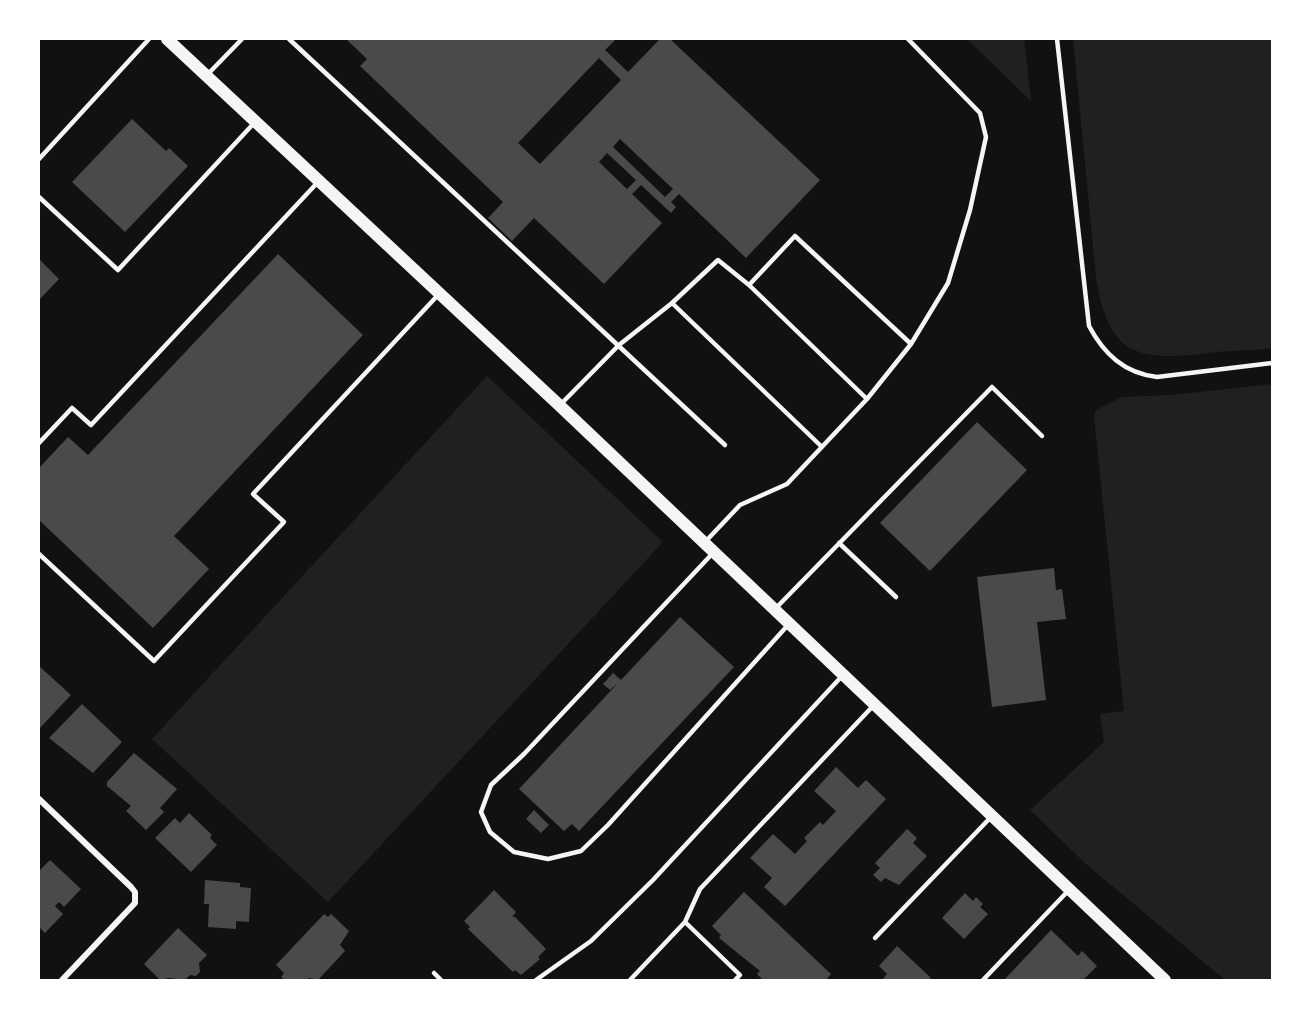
<!DOCTYPE html>
<html>
<head>
<meta charset="utf-8">
<style>
	body { margin:0 }
	#map { position:relative; width:1311px; height:1019px; overflow:hidden; background:#111; font-family:"Archivo Narrow",sans-serif }
	canvas { display:block }
	.frame { position:absolute; inset:0; border:40px solid #fff; pointer-events:none }
</style>
</head>
<body>
<div id="map">
<canvas width="1311" height="1019"></canvas>
<div class="frame"></div>
</div>
<script>
const ctx = document.querySelector('canvas').getContext('2d');
ctx.lineJoin = 'round';
function paint(path, color) { ctx.fillStyle = color; ctx.fill(path, 'evenodd'); }
function strokePath(path, color, width, dash) { ctx.strokeStyle = color; ctx.lineWidth = width; ctx.lineCap = dash ? 'butt' : 'round'; ctx.setLineDash(dash || []); ctx.stroke(path); }
paint(new Path2D(`
	M967,39H1024L1031,101Z
	M1073,39H1272V348C1251,351 1229,350 1208,353C1135,362 1108,354 1096,277Z
	M487,376L663,542L328,902L152,739Z
	M1272,384V980H1225L1087,865L1030,810L1104,742L1100,714L1124,711L1094,416L1096,410L1122,397L1172,395Z`), '#202020');
paint(new Path2D(`
	M346,39H616L605,50L628,72L660,39H670L820,180L746,258L679,194L671,202L676,207L671,213L641,185L632,194L662,223L604,284L534,218L512,241L488,218L503,202L360,66L367,59ZM599,58L621,80L540,164L518,143ZM620,139L673,189L665,197L613,147ZM607,153L636,180L627,189L599,162Z
	M132,119L166,151L169,148L188,166L125,232L72,182Z
	M278,254L363,335L174,536L209,569L153,628L39,520V468L68,437L88,455Z
	M39,259L59,279L39,300Z
	M977,422L1027,470L930,571L880,523Z
	M1054,568L1056,590L1062,589L1066,619L1037,622L1046,700L992,707L977,577Z
	M680,617L734,667L579,831L572,824L564,831L519,789L618,683L610,690L603,684L613,673L621,680Z
	M39,666L71,695L39,729Z
	M82,704L122,742L93,773L49,738Z
	M134,753L177,789L160,808L164,812L146,830L126,811L131,806L107,786V782Z
	M836,767L858,788L866,780L886,799L785,906L764,887L772,878L750,858L773,834L795,854L807,841L804,838L820,822L823,825L836,811L814,791Z
	M534,810L549,825L541,833L526,819Z
	M189,813L212,835L210,838L217,845L191,872L155,838L175,818L180,823Z
	M907,829L917,838L913,843L927,856L899,885L885,878L881,882L873,875L880,868L875,863Z
	M50,860L81,889L64,907L59,902L55,906L63,914L45,933L39,927V871Z
	M205,880L240,883V887L251,888L249,922L236,921V929L208,927L209,904H204Z
	M494,890L516,912L512,917H515L546,949L538,957L540,959L521,975L515,970L513,972L468,929L470,927L464,921Z
	M744,892L831,974L826,980H763L757,974L760,971L719,938L721,935L712,926Z
	M965,893L973,901L976,897L983,904L980,907L988,914L964,939L942,918Z
	M324,914L328,917L331,914L349,931L340,945L345,951L318,980L309,978L306,980H285L281,977L284,973L276,965Z
	M178,928L207,955L199,963L200,972L196,976L190,975L185,980L169,978L160,980L144,964Z
	M1051,930L1078,956L1082,951L1097,966L1083,980H1004Z
	M897,946L931,978L929,980H882L887,974L879,966Z`), '#4a4a4a');
strokePath(new Path2D(`
	M289,39L725,445
	M908,39L980,113L986,137L970,210L948,283L911,344
	M1057,39L1089,326C1104,354 1124,373 1157,377L1272,363
	M208,74L242,39
	M39,159L149,39
	M39,197L118,270L255,122
	M749,285L795,236L911,344L867,399
	M672,303L822,447
	M560,405L619,345L672,303L718,260L749,285L867,399L787,484L740,505L706,541
	M39,443L72,408L91,425L318,182
	M839,543L896,597
	M39,554L154,661L284,522L253,494L438,295
	M712,554L524,754L491,785L481,812L490,832L514,852L548,859L581,851L608,825L788,625
	M775,609L992,387L1042,436
	M685,922L740,975L735,980
	M875,938L991,817
	M434,973L441,980
	M536,980L591,941L653,880L842,676
	M630,980L685,922L700,889L873,706
	M983,980L1068,891`), '#f5f5f5', 4.5);
strokePath(new Path2D(`
	M39,799L131,887L135,892V903L62,980`), '#f5f5f5', 6);
strokePath(new Path2D(`
	M167,39L559,405L1165,980`), '#f5f5f5', 12);
</script>
</body>
</html>
